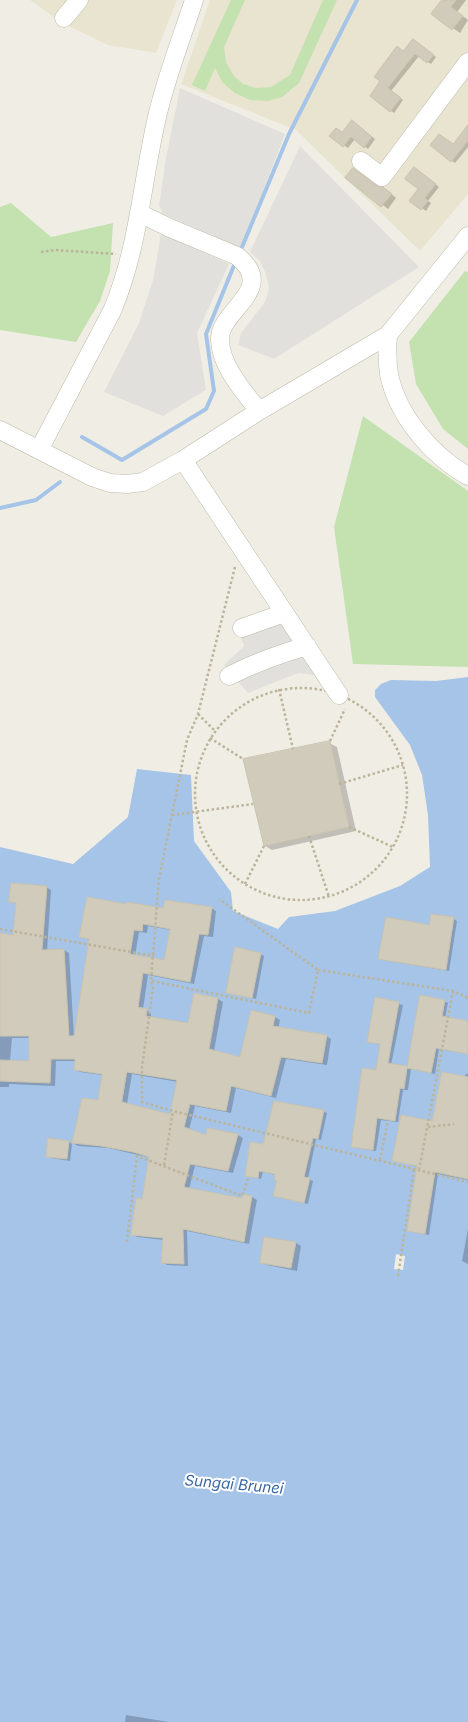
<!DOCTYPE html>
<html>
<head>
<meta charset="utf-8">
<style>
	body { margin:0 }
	canvas { display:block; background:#f0eee4 }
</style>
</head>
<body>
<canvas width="468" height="1722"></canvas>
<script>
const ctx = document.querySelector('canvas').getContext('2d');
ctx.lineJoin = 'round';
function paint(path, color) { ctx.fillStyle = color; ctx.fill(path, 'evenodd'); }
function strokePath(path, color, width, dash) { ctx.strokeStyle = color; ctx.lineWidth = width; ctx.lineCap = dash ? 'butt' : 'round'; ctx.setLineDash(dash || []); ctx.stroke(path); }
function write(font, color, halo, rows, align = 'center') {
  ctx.font = font + ' Inter,sans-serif'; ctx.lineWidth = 4; ctx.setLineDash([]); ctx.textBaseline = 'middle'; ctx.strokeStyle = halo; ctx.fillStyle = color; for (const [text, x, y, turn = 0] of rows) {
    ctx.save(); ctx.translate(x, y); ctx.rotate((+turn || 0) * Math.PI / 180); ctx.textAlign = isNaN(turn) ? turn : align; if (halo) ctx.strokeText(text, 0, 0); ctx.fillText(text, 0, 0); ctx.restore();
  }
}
paint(new Path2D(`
	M30,0H177L156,53L108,45L62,23Z
	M210,0H468V194L420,251L296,130L181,84Z`), '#e8e4cf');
paint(new Path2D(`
	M231,0H245L224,47L226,62L234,76L243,84L256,88L271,87L290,75L323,0H337L299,83L282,97L268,101L250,100L235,93L223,83L215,68L205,91L192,85Z
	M11,203L51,237L113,223L110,271L100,301L76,342L0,330V207Z
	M465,271L468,272V449L443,429L416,384L409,342Z
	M363,416L468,491V667L353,664L334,527Z`), '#c4e1b0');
paint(new Path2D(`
	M180,88L285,134L241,248L163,214L159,205L166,158Z
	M300,146L419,267L274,359L238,345L241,333L265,302L269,288L266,274L260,261L250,252Z
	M161,233L229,264L197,333L206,390L163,416L104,392L139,323L153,280Z
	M276,607L323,676L298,673L248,693L224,665L244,646L235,620Z`), '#e1e0dc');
paint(new Path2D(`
	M468,677V1722H0V847L73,864L128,817L137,769L191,775L194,841L231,892L233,911L278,929L289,917L335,911L400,886L430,867L428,815L422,775L410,745L375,697V690L381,684L391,680L436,681Z`), '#a5c4e8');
paint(new Path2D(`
	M396,1254L405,1256L403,1270L394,1269Z`), '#f0eee4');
paint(new Path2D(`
	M443,0H466L457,12L468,20L460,33L433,13Z
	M417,42L436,57L431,64L419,56L391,91L403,100L394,113L391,111L382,81L404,52Z
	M356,124L375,139L368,149L355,139L348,148L331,136L343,134Z
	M468,127V147L455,163L452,161L453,145Z
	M418,171L439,187L428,201L431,203L426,211L411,200L420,189Z
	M347,177L378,187L389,192L396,198L388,209Z
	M329,743L337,747L356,831L272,850L265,846Z
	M46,887L51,890L47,951L64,950L69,953L74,1037L90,940L80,937L127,906L164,910L211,908L216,911L213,937L204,936L194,984L148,975L143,1009L151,1013V1018L189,1025L195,995L218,999L223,1002L214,1051L241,1058L252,1012L275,1017L280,1020L278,1029L326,1036L331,1039L327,1065L286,1059L276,1098L236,1088L231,1113L195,1106L189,1130L208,1137V1129L238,1135L243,1138L233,1173L195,1166L189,1189L242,1199L252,1197L257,1200L249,1244L187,1231L188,1266L167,1265L162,1262L164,1240L137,1237L132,1234L143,1200L151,1158L108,1148L78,1146L73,1143L99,1102L103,1075L80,1072L75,1069L76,1061H56L55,1086L9,1084V1087H0V934L15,936L17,904L10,901ZM148,926L171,930L165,961L135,956L139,932L147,933ZM12,1038H30V1062L10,1061ZM132,1074L178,1082L171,1116L127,1104Z
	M454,919L457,921L449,971L383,960L379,958L430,926Z
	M260,954L264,956L256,999L227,992Z
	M376,999L403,1005L391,1065L408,1067L444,1001L448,1003L445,1018L468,1022V1054L439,1049L435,1074L411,1069L408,1090H403L398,1122L381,1120L376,1151L356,1148L353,1146L377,1072L381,1045L368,1041Z
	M466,1074H468V1180L438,1174L429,1235L412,1232L408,1230L418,1167L394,1160L433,1123L465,1077Z
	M323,1111L327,1113L321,1140L316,1139L308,1179L313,1181L308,1204L278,1197V1181L275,1179L276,1175L263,1172L261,1179L247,1175L264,1146Z
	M69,1142L72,1144L70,1161L51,1158L47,1156Z
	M468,1229V1264L462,1261Z
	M296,1243L301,1246L297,1271L267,1265L261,1262Z
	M126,1715L169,1722H125Z`), '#0003');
strokePath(new Path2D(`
	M240,252L289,134L357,0
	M82,437L122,460L206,409L214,391L206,334L235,263
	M0,508L36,500L60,482`), '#a5c4e8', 4);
const building = new Path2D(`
	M442,0H456L451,7L463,16L452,30L431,14Z
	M413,39L434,55L427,63L415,54L406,65L388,88L401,98L390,112L370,96L380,81L374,77L397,46L403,51Z
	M352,120L372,137L364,148L351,137L343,147L329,136L336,128L342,132Z
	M468,125V141L451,162L430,145L439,134L453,144Z
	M414,167L436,184L425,198L428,201L421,210L409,201L418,189L405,179Z
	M353,168L376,185L383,187L392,194L381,207L345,178Z
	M330,741L349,827L264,846L243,759Z
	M11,883L47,886L42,950L64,949L69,1036H74L89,939L79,937L87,897L126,904L127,902L163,908L165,900L212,907L208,935L199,934L190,982L143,973L138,1007L147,1009L146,1016L188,1023L194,993L218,998L209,1049L240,1057L251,1010L275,1016L273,1026L327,1035L322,1063L281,1057L271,1096L231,1086L226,1111L190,1104L184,1127L206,1135L207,1128L238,1134L228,1171L190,1164L184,1187L236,1197L242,1198L243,1194L252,1196L244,1242L183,1229L184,1264L161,1263L163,1238L131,1235L136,1198L142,1199L149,1157L133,1152L101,1146L72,1143L82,1098L98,1100L102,1074L74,1070L75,1059H51L50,1083L0,1081V1060L29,1061V1036H0V933L13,935L16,903L9,902ZM143,924L170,929L164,960L130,954L134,930L142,931ZM127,1072L177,1080L170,1114L122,1102Z
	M431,914L454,917L446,970L378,959L386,917L429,925Z
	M235,947L261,953L252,998L226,993Z
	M420,995L445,1000L442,1016L468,1021V1054L436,1048L431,1073L407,1068L404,1089L400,1088L395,1121L377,1118L373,1150L351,1147L362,1068L376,1070L380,1044L367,1042L375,997L399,1002L388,1063L407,1066Z
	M442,1072L468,1077V1179L435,1172L425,1234L407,1231L417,1166L392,1161L401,1115L432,1121Z
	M274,1101L324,1110L318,1139L313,1138L304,1177L310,1178L304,1203L273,1196L277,1180H274L275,1174L259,1171L258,1178L245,1176L250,1142L263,1144Z
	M48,1138L69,1141L67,1159L46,1157Z
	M264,1237L296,1242L291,1268L260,1263Z`);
paint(building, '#d0cbba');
strokePath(building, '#cac3ae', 1);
const minor = new Path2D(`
	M64,18L79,0
	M361,161L382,177L468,62
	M139,213L170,228L237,256C278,289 221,309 220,338C219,364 244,392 259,411
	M388,335C387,348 387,361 389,374C397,415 432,456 468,476
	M0,430L92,477L110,483L127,484L143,482L183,460L259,411L388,335L468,236
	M39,450L112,311C139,248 142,179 158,113C167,75 182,37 194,0
	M183,460L339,695
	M242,628L284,613
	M229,676C254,663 279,654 307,646`);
strokePath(minor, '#bdb9aa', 19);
strokePath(new Path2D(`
	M41,252L55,250L116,254
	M235,567L198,714L187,740L159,879L151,980L153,988L142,1067V1102L173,1111L468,1182
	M195 794a106 106 0 1 1 212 0a106 106 0 1 1-212 0Z
	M279,689L293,749
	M198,714L215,731
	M210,738L243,759
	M330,741L345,709
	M339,784L403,765
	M172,815L253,804
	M349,827L393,847
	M309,836L329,897
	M245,884L264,846
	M0,929L154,956
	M318,970L453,991L468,998
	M152,981L309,1013L318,970L219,899
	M428,1127L454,1124
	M380,1160L388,1120
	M164,1165L173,1111
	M419,1170L453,991
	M127,1242L137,1156L242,1196L249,1176
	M398,1276L414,1169`), '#bbb49a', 2.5, [2.5, 2.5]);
strokePath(minor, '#fff', 18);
write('italic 15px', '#3968a2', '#fff', [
	["Sungai Brunei",234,1485,5]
]);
</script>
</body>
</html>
